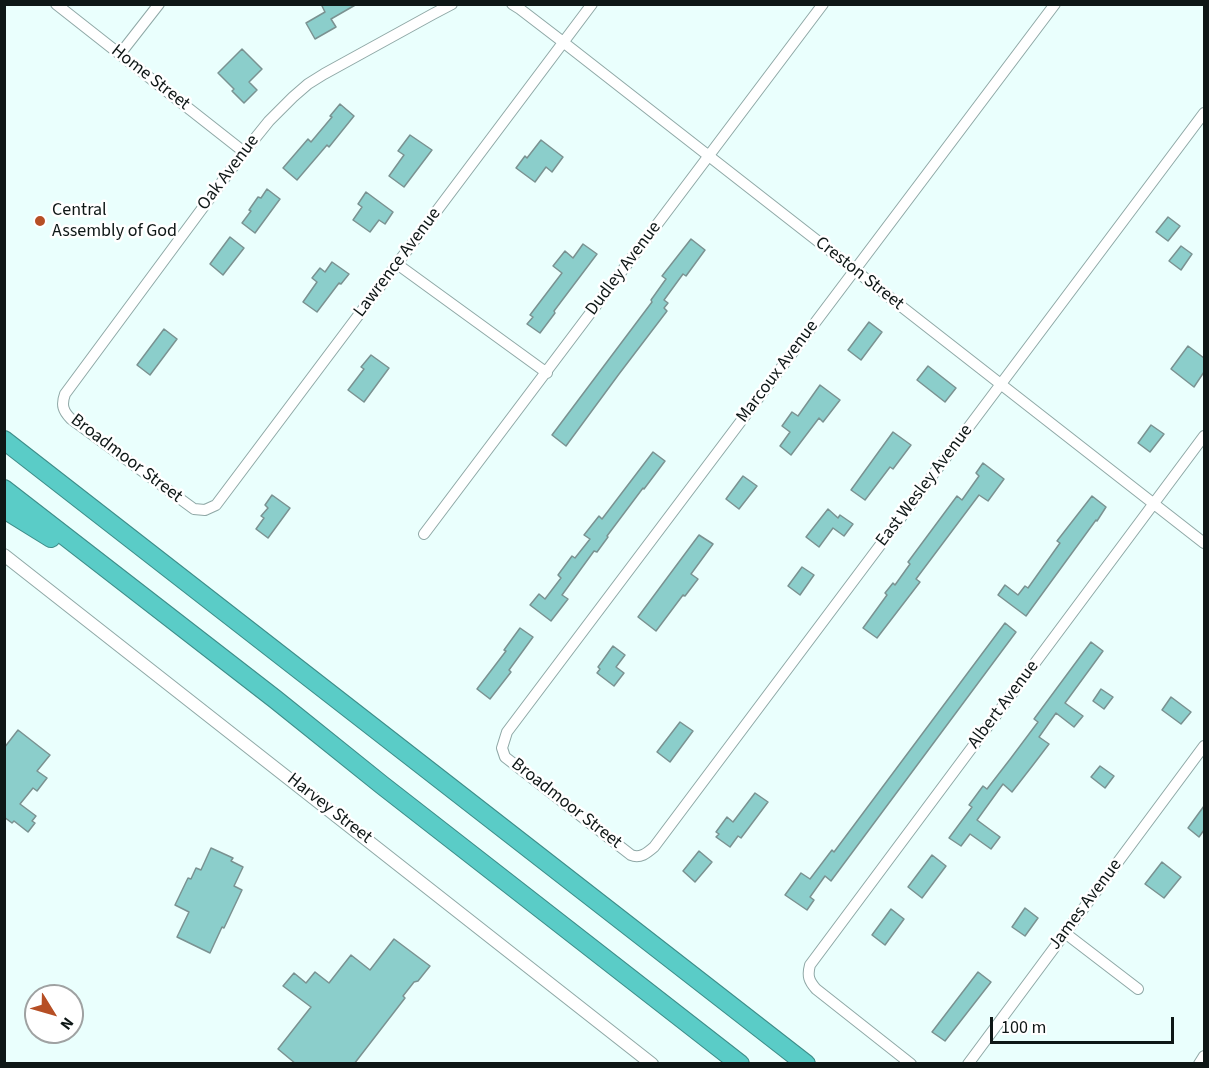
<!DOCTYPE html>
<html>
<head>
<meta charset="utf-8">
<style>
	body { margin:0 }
	#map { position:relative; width:1209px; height:1068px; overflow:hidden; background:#eafffd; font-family:"Source Sans 3",sans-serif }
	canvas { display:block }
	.frame { position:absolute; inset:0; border:6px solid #0e1716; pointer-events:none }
	.north { position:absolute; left:24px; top:984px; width:60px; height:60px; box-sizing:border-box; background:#fff; border:2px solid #9fa2a2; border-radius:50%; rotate:127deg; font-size:16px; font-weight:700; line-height:24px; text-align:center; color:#0e1716 }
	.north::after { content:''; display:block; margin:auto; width:21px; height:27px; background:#b64f25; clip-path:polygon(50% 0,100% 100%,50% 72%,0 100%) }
	.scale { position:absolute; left:990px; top:1017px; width:184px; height:27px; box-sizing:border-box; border:3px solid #0e1716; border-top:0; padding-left:8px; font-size:18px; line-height:21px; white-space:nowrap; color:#0e1716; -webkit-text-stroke:4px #fff; paint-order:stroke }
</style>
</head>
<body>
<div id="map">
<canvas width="1209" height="1068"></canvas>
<div class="frame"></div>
<div class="north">N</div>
<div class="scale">100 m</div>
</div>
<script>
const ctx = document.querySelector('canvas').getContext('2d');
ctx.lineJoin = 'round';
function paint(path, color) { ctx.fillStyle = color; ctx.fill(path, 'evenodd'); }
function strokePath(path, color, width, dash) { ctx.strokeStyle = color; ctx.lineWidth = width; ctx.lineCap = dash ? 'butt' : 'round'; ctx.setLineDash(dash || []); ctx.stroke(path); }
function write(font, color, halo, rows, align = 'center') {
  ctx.font = font + ' "Source Sans 3",sans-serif'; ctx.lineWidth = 5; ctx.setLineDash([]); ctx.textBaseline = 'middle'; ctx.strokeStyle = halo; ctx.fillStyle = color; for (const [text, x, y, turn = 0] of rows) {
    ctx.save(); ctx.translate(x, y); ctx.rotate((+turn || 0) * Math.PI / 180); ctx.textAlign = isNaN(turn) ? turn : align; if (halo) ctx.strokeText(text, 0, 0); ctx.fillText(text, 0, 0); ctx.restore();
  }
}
const building = new Path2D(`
	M321,4H357L331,19L336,27L315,39L306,23L325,12Z
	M242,49L262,69L249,82L257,90L244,103L232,91L234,89L218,73Z
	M340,104L354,116L329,147L327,145L297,180L283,168L308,139L311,142L332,117L330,116Z
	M410,135L432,150L404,187L389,176L404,155L398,151Z
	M541,140L563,157L552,172L546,167L535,182L516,168L525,156L527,158Z
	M267,189L280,199L255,233L242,223L251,211L249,210L258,197L261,198Z
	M366,192L393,212L385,224L379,220L370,232L353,220L362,207L358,204Z
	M1168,217L1180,226L1168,241L1156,232Z
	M230,237L244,248L223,275L210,264Z
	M691,239L705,250L686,276L683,274L664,300L668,303L664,308L667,311L619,374L566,446L552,435L652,302L651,300L666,279L662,276Z
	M583,244L597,254L554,311L555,313L540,333L527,324L533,317L530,315L562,273L553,266L565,251L573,258Z
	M1181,246L1192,254L1181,270L1169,261Z
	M332,262L349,274L341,284L339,283L317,312L303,302L317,282L312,278L320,268L325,272Z
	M869,322L882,332L861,360L848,350Z
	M164,329L177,339L150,375L137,365Z
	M1188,346L1204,358V372L1194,387L1171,369Z
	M371,355L389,368L364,402L348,390L364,369L361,367Z
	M928,366L956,388L945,402L917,380Z
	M820,385L840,400L823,422L819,418L791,455L780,446L790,432L782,426L792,412L798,416Z
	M1151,425L1164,434L1150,452L1138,443Z
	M893,432L911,445L893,469L890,467L865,500L851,490Z
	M653,452L665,461L644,489L643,488L607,536L608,537L597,552L594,551L562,595L568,599L551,621L530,605L539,594L545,599L561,578L558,575L572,556L575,558L590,539L584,535L599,516L602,519Z
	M983,463L1004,479L988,501L979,495L916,579L920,582L877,638L863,628L887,595L885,593L893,583L895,585L910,564L908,562L957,496L962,500L979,476L976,473Z
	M743,476L757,486L739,509L726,499Z
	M272,495L290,508L268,538L256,529L264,518L261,516L268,508L265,505Z
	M1092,496L1106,507L1097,521L1096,520L1026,616L998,595L1005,585L1018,595L1025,586L1028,588L1060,543L1057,541Z
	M828,509L838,518L840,515L853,524L844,536L833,528L819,547L806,537Z
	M699,535L713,544L691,574L698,579L685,596L683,595L656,631L638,617Z
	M802,567L814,575L800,595L788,586Z
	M1005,623L1016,632L831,881L825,876L810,897L814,900L807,910L785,895L801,873L810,879L832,850L834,852Z
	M520,628L533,637L509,670L511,672L490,699L477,689L506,651L504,650Z
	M1091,642L1103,651L1065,703L1083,716L1074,727L1056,713L1039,737L1049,744L1033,765L1012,792L1003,784L977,820L1000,837L991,849L970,834L961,846L949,838L972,807L969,805L983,786L987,789L1011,758L1038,722L1034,719Z
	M613,646L625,655L616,667L624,673L614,686L597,673L600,669L598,667Z
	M1101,689L1113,697L1104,709L1093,701Z
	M1171,697L1191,712L1181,724L1162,710Z
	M680,722L693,731L670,762L657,752Z
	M18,730L50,755L37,771L47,778L37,791L33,788L20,804L36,816L32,821L35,823L28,832L14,821L12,823L4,817V748Z
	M1100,766L1114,776L1105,788L1091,777Z
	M755,793L768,802L741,838L738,836L730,847L716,837L719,834L716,832L727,817L733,822Z
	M1204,806V830L1199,837L1188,828Z
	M211,848L233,858L231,861L243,867L234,886L242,890L224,928L222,927L210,953L177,937L189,912L175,905L188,878L191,879L196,868L201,870Z
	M699,851L712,862L695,882L683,871Z
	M932,855L946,866L922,898L908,887Z
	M1162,862L1181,877L1164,898L1145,884Z
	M1025,908L1038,918L1025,936L1012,927Z
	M891,909L904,919L885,945L872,935Z
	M394,939L430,966L418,981L414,982L403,996L405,998L354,1064H296L278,1049L311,1007L283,986L294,973L306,983L315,972L329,983L351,955L370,970Z
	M978,972L991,982L945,1041L932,1032Z`);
paint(building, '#8bcecb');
strokePath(building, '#7a9291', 1.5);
const minor = new Path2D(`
	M56,4L244,152
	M452,4L433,14L324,74L308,84L293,97L269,121L244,152L65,394C61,405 63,411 71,419L194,509L205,510L216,505L592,4
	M512,4L520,9L563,42L1204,543
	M1055,4L507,732L502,748L505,757L631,855C640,859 647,853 654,847L1204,113
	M120,54L159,4
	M397,264L547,373
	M424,534L823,4
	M1065,933L1138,989
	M911,1064L816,989C809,981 807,976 810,965L1204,436
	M968,1064L1204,746
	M1199,1064L1204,1056`);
const tertiary = new Path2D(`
	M4,555L652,1064`);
const motorway = new Path2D(`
	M4,440L806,1064
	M4,489L275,699L382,785L740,1064
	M4,509L51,538`);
strokePath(minor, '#8fa8a6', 12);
strokePath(tertiary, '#8fa8a6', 14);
strokePath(motorway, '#3f8d89', 20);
strokePath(minor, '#fff', 10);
strokePath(tertiary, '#fff', 12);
strokePath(motorway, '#5accc7', 18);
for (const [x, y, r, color] of [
	[40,221,6,"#b64f25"]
]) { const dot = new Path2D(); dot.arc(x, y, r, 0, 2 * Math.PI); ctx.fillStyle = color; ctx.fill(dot); strokePath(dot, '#fff', 2); }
write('18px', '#0e1716', '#fff', [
	["Home Street",150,78,38],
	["Oak Avenue",229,173,-53],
	["Lawrence Avenue",398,263,-53],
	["Dudley Avenue",624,269,-53],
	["Creston Street",859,274,38],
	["Marcoux Avenue",778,372,-53],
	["Broadmoor Street",126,459,37],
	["East Wesley Avenue",925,486,-53],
	["Albert Avenue",1004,705,-53],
	["Broadmoor Street",566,804,38],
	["Harvey Street",329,809,38],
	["James Avenue",1086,905,-53]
]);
write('18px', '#0e1716', '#fff', [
	["Central",52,211],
	["Assembly of God",52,232]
], 'left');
</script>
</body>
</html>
